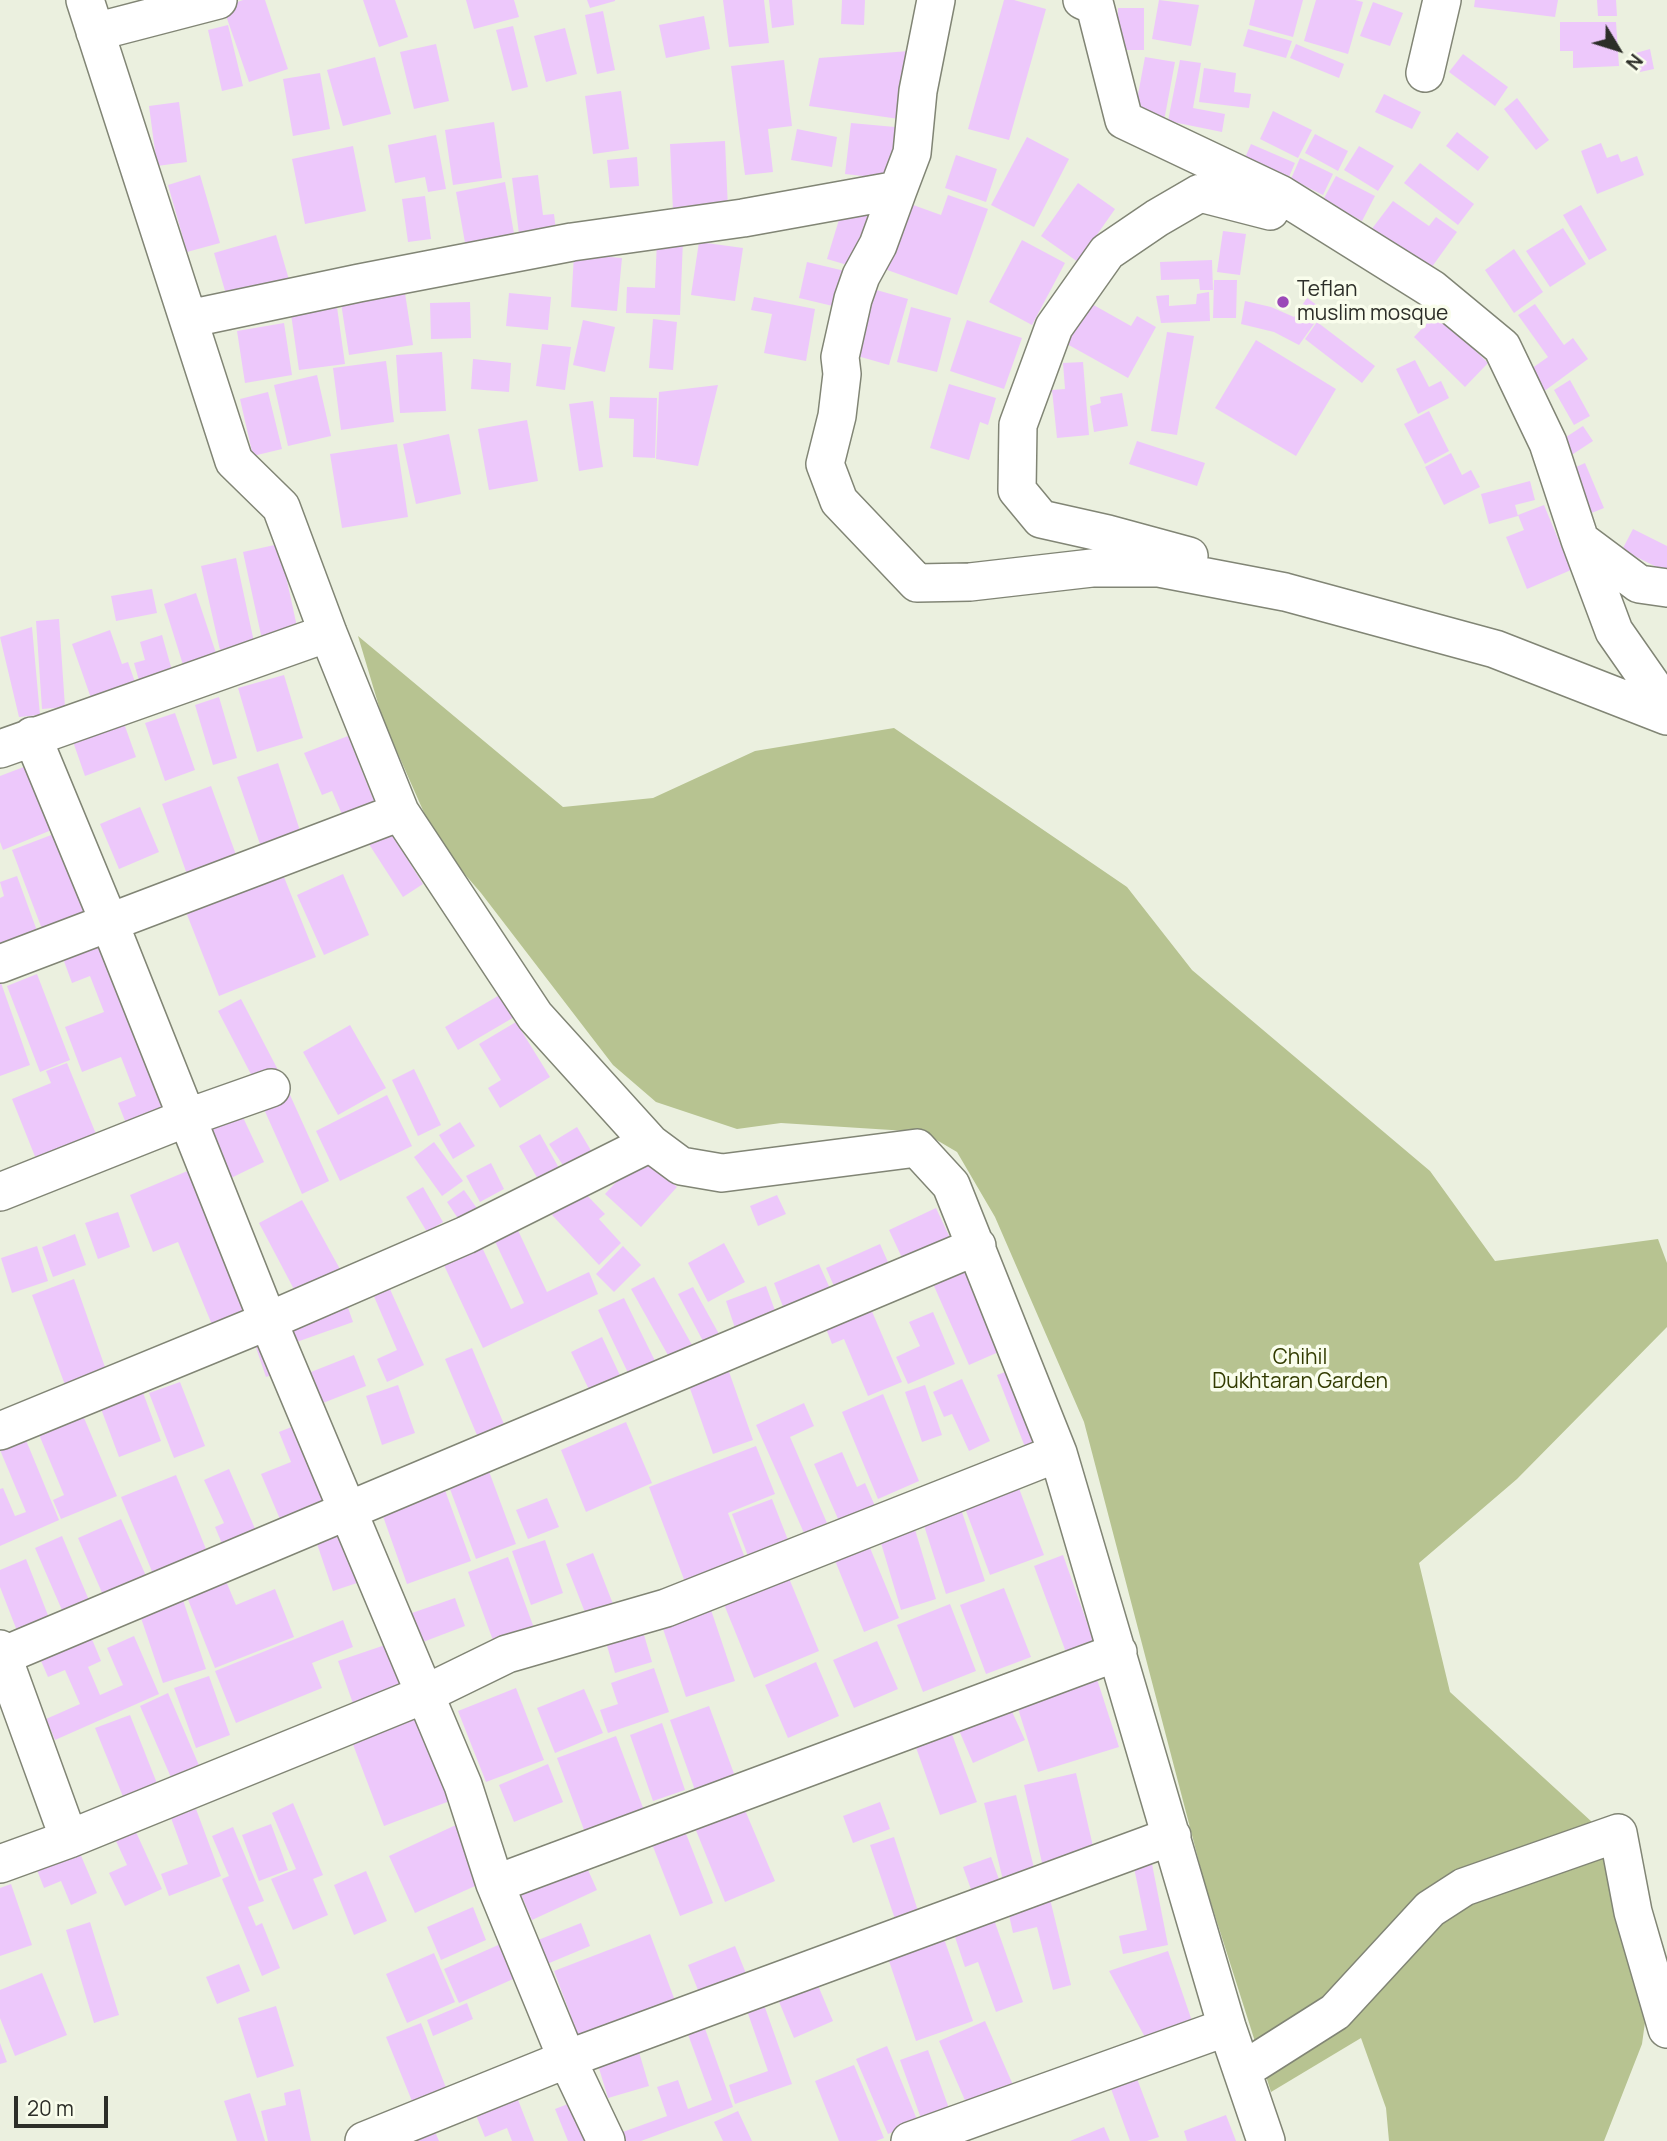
<!DOCTYPE html>
<html>
<head>
<meta charset="utf-8">
<style>
	body { margin:0 }
	#map { position:relative; width:1667px; height:2141px; overflow:hidden; background:#ebf0df; font-family:Manrope,sans-serif }
	canvas { display:block }
	.north { position:absolute; left:1583px; top:14px; width:70px; height:70px; -webkit-text-stroke:5px #f9fdec; paint-order:stroke; rotate:128deg; font-size:19px; font-weight:700; line-height:28px; text-align:center; color:#2c2e28 }
	.north::after { content:''; display:block; margin:auto; width:24px; height:32px; background:#2c2e28; clip-path:polygon(50% 0,100% 100%,50% 72%,0 100%) }
	.scale { position:absolute; left:14px; top:2096px; width:94px; height:32px; box-sizing:border-box; border:4px solid #2c2e28; border-top:0; padding-left:9px; font-size:21px; line-height:24px; white-space:nowrap; color:#2c2e28; -webkit-text-stroke:5px #f9fdec; paint-order:stroke }
</style>
</head>
<body>
<div id="map">
<canvas width="1667" height="2141"></canvas>
<div class="north">N</div>
<div class="scale">20 m</div>
</div>
<script>
const ctx = document.querySelector('canvas').getContext('2d');
ctx.lineJoin = 'round';
function paint(path, color) { ctx.fillStyle = color; ctx.fill(path, 'evenodd'); }
function strokePath(path, color, width, dash) { ctx.strokeStyle = color; ctx.lineWidth = width; ctx.lineCap = dash ? 'butt' : 'round'; ctx.setLineDash(dash || []); ctx.stroke(path); }
function write(font, color, halo, rows, align = 'center') {
  ctx.font = font + ' Manrope,sans-serif'; ctx.lineWidth = 7; ctx.setLineDash([]); ctx.textBaseline = 'middle'; ctx.strokeStyle = halo; ctx.fillStyle = color; for (const [text, x, y, turn = 0] of rows) {
    ctx.save(); ctx.translate(x, y); ctx.rotate((+turn || 0) * Math.PI / 180); ctx.textAlign = isNaN(turn) ? turn : align; if (halo) ctx.strokeText(text, 0, 0); ctx.fillText(text, 0, 0); ctx.restore();
  }
}
paint(new Path2D(`
	M358,636L563,807L653,798L755,751L894,728L1127,887L1192,970L1430,1171L1495,1261L1658,1239L1667,1263V1327L1517,1479L1419,1563L1450,1692L1604,1833L1650,1986L1642,2044L1604,2141H1389L1386,2108L1361,2038L1271,2092L1204,1881L1084,1422L995,1217L957,1152L923,1132L781,1123L737,1129L656,1102L613,1065L481,893L437,842L383,720Z`), '#b7c391');
paint(new Path2D(`
	M243,0H265L288,69L249,82L223,7Z
	M363,0H395L408,37L379,47Z
	M466,0H514L519,17L474,29Z
	M587,0H615V1L590,8Z
	M723,0H764L769,43L729,47Z
	M769,0H792L794,25L772,28Z
	M842,0H865L864,25L841,24Z
	M1004,0H1014L1046,9L1009,140L968,129Z
	M1159,0L1199,5L1191,46L1152,39Z
	M1255,0H1303L1293,37L1249,25Z
	M1316,0H1355L1363,2L1348,54L1304,41Z
	M1475,0H1558L1555,17L1474,7Z
	M1597,0H1616L1617,16H1598Z
	M1373,2L1403,13L1390,46L1360,36Z
	M1118,8H1144V50H1117Z
	M603,11L615,70L597,74L585,15Z
	M704,16L710,49L666,58L659,25Z
	M1560,22H1616L1619,66L1573,68V51H1560Z
	M228,25L243,86L222,91L208,30Z
	M513,26L528,87L512,91L496,30Z
	M565,28L577,74L546,82L534,36Z
	M1248,29L1292,41L1286,58L1243,46Z
	M436,44L449,101L414,109L400,52Z
	M1296,44L1344,64L1339,78L1290,58Z
	M1650,49L1654,69L1640,72L1636,53Z
	M909,51L899,119L809,106L819,58Z
	M1463,54L1508,87L1495,106L1449,72Z
	M375,57L391,114L343,126L327,70Z
	M1145,57L1175,62L1164,121L1134,116Z
	M784,60L792,126L768,129L773,172L745,175L731,66Z
	M1180,60L1201,63L1193,108L1225,114L1222,132L1168,121Z
	M1204,68L1236,73L1234,92L1251,94L1249,108L1199,102Z
	M320,73L330,129L293,136L283,79Z
	M621,91L629,149L593,154L585,96Z
	M1384,94L1421,112L1412,129L1375,112Z
	M1517,98L1549,140L1536,150L1504,109Z
	M179,102L187,162L157,166L149,106Z
	M1273,111L1312,130L1298,158L1260,139Z
	M494,122L502,178L453,185L445,130Z
	M851,123L895,127L890,179L845,174Z
	M797,129L837,137L832,167L791,160Z
	M1457,132L1489,157L1478,171L1446,146Z
	M1315,134L1348,151L1338,171L1305,153Z
	M436,135L446,189L428,192L425,177L395,183L388,145Z
	M1027,137L1069,159L1034,227L991,205Z
	M725,141L728,209L673,211L670,144Z
	M1601,143L1607,158L1618,154L1621,162L1637,156L1644,175L1597,194L1581,151Z
	M1251,144L1295,163L1285,186L1241,167Z
	M353,146L366,211L305,224L292,159Z
	M1359,146L1394,166L1378,191L1344,170Z
	M956,155L997,169L986,202L945,188Z
	M637,157L639,186L610,188L607,160Z
	M1300,158L1333,174L1323,195L1291,179Z
	M1420,163L1474,204L1458,225L1404,183Z
	M200,175L220,243L187,252L168,185Z
	M538,175L543,215L554,214L557,238L520,242L512,178Z
	M1336,176L1375,196L1362,221L1323,200Z
	M505,182L516,245L467,254L456,192Z
	M1078,183L1115,209L1078,262L1041,236Z
	M948,195L988,209L957,295L879,267L902,201L941,215Z
	M425,196L431,239L408,242L402,199Z
	M845,200L872,208L854,267L827,259Z
	M1393,201L1429,226L1436,217L1457,232L1429,271L1371,230Z
	M1581,205L1607,250L1589,260L1563,215Z
	M1563,228L1586,264L1550,287L1526,251Z
	M1223,231L1246,234L1240,275L1217,272Z
	M276,235L292,290L230,308L214,253Z
	M657,240H683L680,315L626,313L627,287L655,288Z
	M1022,240L1065,263L1032,325L989,302Z
	M699,242L743,248L735,301L691,295Z
	M1514,249L1543,292L1514,313L1485,270Z
	M574,254L622,258L617,311L571,307Z
	M1212,260L1213,290H1200L1199,279L1161,280L1160,262Z
	M807,262L845,271L837,307L799,298Z
	M1214,280H1237L1236,318H1213Z
	M859,285L908,299L889,365L840,351Z
	M1209,292L1210,321L1161,323L1156,296L1169,295V306L1196,304L1197,294Z
	M405,293L413,345L349,355L341,303Z
	M509,293L551,297L548,330L506,326Z
	M754,297L815,309L806,361L764,353L772,314L751,310Z
	M1307,298L1324,310L1299,345L1274,332L1241,324L1245,301L1271,307L1294,317Z
	M470,302L471,338L431,339L430,303Z
	M1090,303L1131,326L1137,316L1156,327L1128,378L1067,344Z
	M1535,304L1564,345L1573,338L1588,359L1543,392L1528,371L1548,357L1518,315Z
	M337,307L345,364L299,370L291,314Z
	M911,307L951,318L937,372L897,362Z
	M1437,313L1488,363L1465,387L1414,337Z
	M653,319L677,322L673,370L649,368Z
	M583,320L615,327L605,372L573,365Z
	M967,320L1022,338L1004,389L950,371Z
	M1317,322L1375,366L1362,383L1305,339Z
	M284,323L292,375L245,383L237,331Z
	M1167,332L1194,336L1177,435L1151,431Z
	M1256,340L1336,389L1296,456L1215,408Z
	M542,344L571,347L565,390L536,386Z
	M442,352L446,411L400,413L396,355Z
	M473,359L511,363L509,392L471,389Z
	M1415,360L1429,387L1441,381L1449,398L1418,414L1396,369Z
	M386,361L394,422L341,430L333,368Z
	M1083,362L1089,435L1057,438L1052,390L1065,389L1063,363Z
	M317,375L331,436L288,446L274,385Z
	M1570,380L1590,416L1574,425L1554,390Z
	M949,384L996,398L988,425L980,422L969,460L930,448Z
	M718,385L698,466L656,459L659,392Z
	M268,392L282,449L253,456L240,399Z
	M1122,393L1128,426L1094,432L1090,406L1101,403L1100,397Z
	M610,397L657,398L655,458L633,457L634,419L609,418Z
	M593,401L603,467L579,471L569,404Z
	M1429,411L1449,451L1425,464L1404,424Z
	M527,420L538,481L489,490L478,429Z
	M1583,426L1593,441L1570,456L1560,441Z
	M449,434L461,494L416,504L403,444Z
	M1137,441L1205,463L1197,486L1129,464Z
	M397,444L408,517L342,528L330,454Z
	M1451,453L1462,475L1471,470L1480,487L1444,505L1425,467Z
	M1585,463L1604,508L1584,516L1565,472Z
	M1530,481L1535,500L1515,505L1518,516L1489,524L1481,494Z
	M1544,505L1571,570L1527,589L1506,537L1524,530L1518,515Z
	M1633,529L1667,546V572L1622,550Z
	M279,544L299,636L263,644L243,552Z
	M236,558L254,642L220,650L201,566Z
	M152,589L157,613L116,621L111,596Z
	M196,593L217,656L184,668L164,604Z
	M59,619L65,707L42,709L36,621Z
	M32,627L40,715L19,717L0,637Z
	M110,630L122,664L128,662L136,685L92,701L72,644Z
	M162,635L173,674L140,684L134,663L145,660L140,642Z
	M284,675L303,738L257,752L238,688Z
	M219,697L237,758L213,765L195,705Z
	M175,713L195,770L165,781L145,723Z
	M121,715L136,757L85,776L70,733Z
	M348,736L376,806L344,819L332,791L322,795L304,753Z
	M278,763L302,837L262,850L237,777Z
	M29,765L54,829L3,850L0,842V776Z
	M211,786L239,863L189,880L162,804Z
	M140,807L159,852L119,869L100,824Z
	M388,828L423,884L403,897L367,841Z
	M59,832L93,919L45,937L12,850Z
	M282,872L316,957L219,996L186,912Z
	M343,874L369,935L324,955L297,895Z
	M17,876L40,939L3,953L0,944V898L4,896L0,882Z
	M107,935L176,1113L129,1131L118,1103L136,1096L121,1057L82,1072L65,1027L104,1012L90,976L72,983L61,953Z
	M37,974L70,1060L40,1072L7,986Z
	M0,980L30,1065L0,1076Z
	M503,993L516,1016L458,1050L445,1027Z
	M241,999L278,1070L255,1082L218,1011Z
	M516,1022L550,1077L500,1108L488,1088L501,1080L479,1044Z
	M350,1025L386,1088L338,1115L303,1052Z
	M67,1063L96,1134L36,1159L12,1099L51,1083L46,1071Z
	M414,1069L441,1125L418,1136L392,1080Z
	M290,1095L329,1181L302,1194L263,1107Z
	M387,1095L412,1146L340,1181L316,1131Z
	M240,1111L264,1162L231,1178L207,1127Z
	M460,1122L475,1146L453,1159L439,1135Z
	M577,1127L596,1159L570,1176L549,1144Z
	M540,1134L564,1177L543,1188L519,1146Z
	M434,1142L463,1181L442,1196L414,1157Z
	M642,1154L677,1187L641,1227L605,1194Z
	M491,1163L504,1189L480,1202L466,1176Z
	M197,1167L258,1314L215,1332L178,1242L153,1252L130,1195Z
	M423,1187L443,1222L427,1232L406,1197Z
	M580,1188L605,1214L599,1219L621,1243L599,1265L552,1215Z
	M464,1190L481,1214L463,1226L447,1202Z
	M777,1195L786,1214L758,1226L750,1206Z
	M302,1200L341,1271L297,1295L259,1223Z
	M936,1208L951,1240L904,1262L889,1230Z
	M118,1212L130,1247L98,1259L85,1223Z
	M515,1224L547,1292L589,1272L598,1294L483,1348L442,1261L480,1243L511,1309L524,1303L492,1235Z
	M75,1234L86,1265L53,1277L42,1247Z
	M724,1243L745,1282L708,1302L688,1263Z
	M880,1244L891,1269L837,1293L826,1268Z
	M37,1246L48,1281L12,1293L1,1258Z
	M623,1246L641,1265L614,1292L596,1274Z
	M971,1259L1010,1347L969,1365L930,1277Z
	M819,1264L832,1293L785,1312L774,1283Z
	M654,1277L692,1345L669,1357L631,1289Z
	M74,1279L106,1370L65,1385L32,1295Z
	M766,1286L777,1316L736,1331L726,1301Z
	M389,1287L424,1365L387,1382L377,1359L397,1350L373,1294Z
	M693,1287L719,1334L704,1343L678,1294Z
	M344,1296L353,1322L291,1344L282,1319Z
	M624,1298L657,1365L630,1377L598,1310Z
	M868,1302L902,1382L868,1396L844,1339L832,1344L823,1321Z
	M933,1312L955,1364L908,1384L896,1357L920,1346L909,1322Z
	M252,1336L283,1371L266,1377Z
	M602,1337L624,1384L593,1398L571,1352Z
	M472,1348L506,1429L479,1440L445,1359Z
	M354,1355L366,1386L323,1403L311,1372Z
	M1024,1365L1051,1437L1025,1447L997,1375Z
	M727,1366L753,1440L713,1454L687,1380Z
	M962,1379L990,1441L969,1451L952,1414L944,1417L933,1392Z
	M139,1382L161,1441L119,1457L97,1398Z
	M180,1382L205,1446L174,1458L149,1393Z
	M398,1385L415,1433L382,1445L366,1396Z
	M925,1385L942,1435L922,1442L905,1392Z
	M883,1394L919,1481L878,1499L842,1412Z
	M804,1403L814,1426L790,1437L827,1523L804,1533L756,1425Z
	M79,1406L117,1496L61,1519L53,1500L64,1495L35,1425Z
	M304,1422L336,1502L282,1524L261,1474L291,1462L279,1432Z
	M626,1422L652,1483L586,1512L561,1450Z
	M23,1433L59,1520L0,1546V1489L3,1488L15,1516L26,1512L0,1450V1442Z
	M756,1446L775,1494L728,1513L745,1558L685,1582L649,1487Z
	M842,1452L857,1487L865,1483L875,1506L839,1521L814,1464Z
	M487,1466L516,1544L476,1559L447,1481Z
	M229,1469L256,1531L223,1546L215,1527L224,1523L204,1480Z
	M176,1475L210,1559L156,1581L121,1497Z
	M442,1482L471,1561L407,1584L379,1505Z
	M1017,1483L1044,1555L990,1575L963,1503Z
	M547,1498L559,1527L528,1539L516,1510Z
	M772,1499L788,1540L748,1556L732,1514Z
	M958,1500L985,1581L946,1594L920,1513Z
	M121,1519L150,1585L107,1604L78,1538Z
	M342,1521L363,1581L333,1591L313,1532Z
	M913,1523L936,1599L901,1610L878,1533Z
	M62,1536L91,1605L65,1617L35,1548Z
	M545,1540L563,1593L531,1605L512,1551Z
	M868,1543L899,1618L864,1632L834,1558Z
	M593,1553L615,1609L588,1620L566,1564Z
	M1063,1555L1095,1645L1067,1655L1034,1566Z
	M508,1557L538,1639L498,1654L468,1572Z
	M26,1559L51,1623L19,1636L0,1587V1570Z
	M786,1571L819,1651L754,1678L721,1597Z
	M226,1581L236,1605L275,1589L294,1637L215,1668L187,1597Z
	M1004,1588L1031,1657L986,1674L960,1605Z
	M455,1598L465,1626L423,1642L412,1613Z
	M183,1600L206,1669L163,1683L140,1615Z
	M709,1604L735,1681L686,1697L660,1620Z
	M950,1604L976,1671L923,1692L897,1625Z
	M343,1620L353,1647L312,1663L322,1688L236,1723L215,1671Z
	M642,1628L652,1662L615,1673L605,1639Z
	M89,1632L101,1661L88,1667L100,1695L123,1685L107,1648L134,1636L159,1694L55,1740L46,1719L80,1704L65,1670L48,1677L38,1654Z
	M877,1641L898,1689L854,1708L833,1660Z
	M391,1643L408,1693L356,1712L338,1661Z
	M816,1662L839,1716L788,1738L765,1685Z
	M654,1668L669,1712L608,1733L600,1710L618,1704L611,1683Z
	M1095,1673L1119,1747L1038,1772L1015,1699Z
	M209,1676L230,1735L196,1748L174,1688Z
	M516,1688L544,1760L486,1782L458,1711Z
	M584,1689L603,1733L555,1753L537,1708Z
	M168,1693L204,1777L176,1789L140,1706Z
	M1009,1705L1025,1740L973,1763L958,1728Z
	M709,1706L736,1779L696,1793L670,1720Z
	M420,1707L455,1799L384,1826L349,1734Z
	M130,1715L162,1796L128,1809L95,1728Z
	M662,1723L685,1790L653,1801L630,1735Z
	M949,1726L977,1802L940,1815L913,1739Z
	M616,1736L648,1821L589,1843L557,1758Z
	M548,1764L563,1802L514,1822L499,1785Z
	M1076,1773L1095,1855L1043,1867L1024,1785Z
	M1016,1795L1035,1872L1003,1880L984,1803Z
	M880,1802L890,1829L853,1843L843,1816Z
	M293,1803L323,1875L313,1879L328,1915L293,1930L271,1879L296,1869L272,1813Z
	M742,1803L775,1881L725,1902L693,1823Z
	M196,1809L221,1876L169,1896L161,1874L188,1864L171,1818Z
	M271,1824L288,1870L259,1881L242,1835Z
	M458,1824L484,1882L415,1913L389,1856Z
	M233,1827L264,1901L248,1907L256,1926L262,1923L280,1968L262,1976L222,1879L229,1876L212,1836Z
	M685,1831L713,1903L680,1916L652,1844Z
	M136,1832L162,1889L125,1906L109,1873L127,1865L116,1841Z
	M894,1837L919,1914L896,1922L870,1845Z
	M79,1851L97,1893L71,1905L61,1881L44,1888L37,1870Z
	M991,1857L1001,1885L973,1895L963,1867Z
	M1151,1859L1168,1945L1123,1954L1119,1936L1147,1930L1133,1863Z
	M584,1861L597,1890L532,1920L519,1890Z
	M366,1871L387,1921L354,1935L334,1885Z
	M11,1884L32,1945L0,1956V1888Z
	M1049,1895L1071,1985L1053,1990L1037,1927L1013,1933L1007,1906Z
	M473,1907L486,1940L441,1960L427,1927Z
	M992,1914L1023,2002L996,2012L978,1962L965,1967L952,1928Z
	M90,1922L119,2015L94,2023L66,1930Z
	M581,1923L590,1946L547,1964L538,1940Z
	M942,1933L973,2021L916,2041L886,1952Z
	M650,1934L677,2006L581,2043L554,1971Z
	M505,1942L520,1976L459,2003L444,1969Z
	M735,1946L749,1981L702,2000L688,1965Z
	M1168,1951L1192,2021L1146,2039L1109,1971Z
	M434,1953L455,2002L407,2023L386,1974Z
	M239,1964L250,1991L217,2004L206,1977Z
	M42,1973L67,2035L15,2056L0,2018V1990Z
	M814,1976L833,2021L794,2038L775,1992Z
	M762,1999L792,2084L735,2104L729,2085L768,2071L745,2005Z
	M467,2003L473,2019L433,2036L427,2020Z
	M276,2006L294,2066L257,2078L238,2018Z
	M985,2021L1017,2094L971,2114L939,2041Z
	M421,2023L450,2098L416,2111L386,2037Z
	M703,2023L733,2107L641,2141H623L620,2133L667,2116L657,2087L678,2080L688,2109L712,2100L686,2029Z
	M0,2043L7,2062L0,2064Z
	M887,2046L918,2122L888,2134L856,2059Z
	M928,2050L951,2114L923,2124L900,2060Z
	M639,2052L649,2086L608,2098L598,2065Z
	M854,2065L884,2138L876,2141H839L815,2081Z
	M1136,2076L1159,2137L1147,2141H1130L1110,2086Z
	M300,2089L311,2141H268L261,2111L286,2105L284,2093Z
	M515,2092L534,2141H512L507,2128L485,2137L473,2108Z
	M250,2093L265,2141H237L224,2101Z
	M573,2102L589,2141H568L555,2109Z
	M738,2111L752,2141H723L714,2122Z
	M1226,2115L1236,2141H1187L1184,2131Z
	M433,2127L439,2141H407Z
	M1104,2127L1110,2141H1070Z`), '#edc8fb');
const minor = new Path2D(`
	M85,0L234,461L281,507L328,633L400,812L535,1016L650,1143L681,1166L722,1173L917,1148L951,1185L1058,1453L1227,2027L1266,2141
	M1082,0L1095,6L1124,120L1280,194L1432,289L1502,347L1548,443L1580,540L1639,584L1667,588
	M95,32L218,0
	M1425,73L1442,0
	M898,190L878,245L861,276L853,299L840,357L842,374L837,416L825,464L839,501L917,583L970,582L1092,568H1159L1285,592L1495,649L1667,716
	M188,319L359,283L572,242L743,218L898,190L912,153L918,91L936,0
	M1580,540L1614,631L1667,707
	M1189,556L1108,534L1041,519L1017,490L1018,425L1054,327L1107,252L1157,218L1200,193L1270,211L1279,195
	M32,736L109,922L268,1321L463,1785L495,1884L567,2059L606,2141
	M0,749L328,633
	M0,964L400,812
	M0,1192L186,1118L271,1088
	M0,1431L268,1321L466,1235L650,1143
	M0,1649L69,1839
	M0,1657L977,1246
	M0,1864L69,1839L423,1695L507,1654L666,1608L1058,1453
	M495,1884L1118,1652
	M1242,2071L1335,2012L1430,1909L1464,1887L1618,1833L1633,1912L1667,2029
	M364,2141L567,2059L1172,1836
	M910,2141L1227,2027`);
strokePath(minor, '#818575', 40);
strokePath(minor, '#fff', 37);
for (const [x, y, r, color] of [
	[1283,302,7,"#9b49b8"]
]) { const dot = new Path2D(); dot.arc(x, y, r, 0, 2 * Math.PI); ctx.fillStyle = color; ctx.fill(dot); strokePath(dot, '#f9fdec', 2.5); }
write('21px', '#2c2e28', '#f9fdec', [
	["Teflan",1297,290],
	["muslim mosque",1297,314]
], 'left');
write('21px', '#323b01', '#f9fdec', [
	["Chihil",1300,1358],
	["Dukhtaran Garden",1300,1382]
]);
</script>
</body>
</html>
